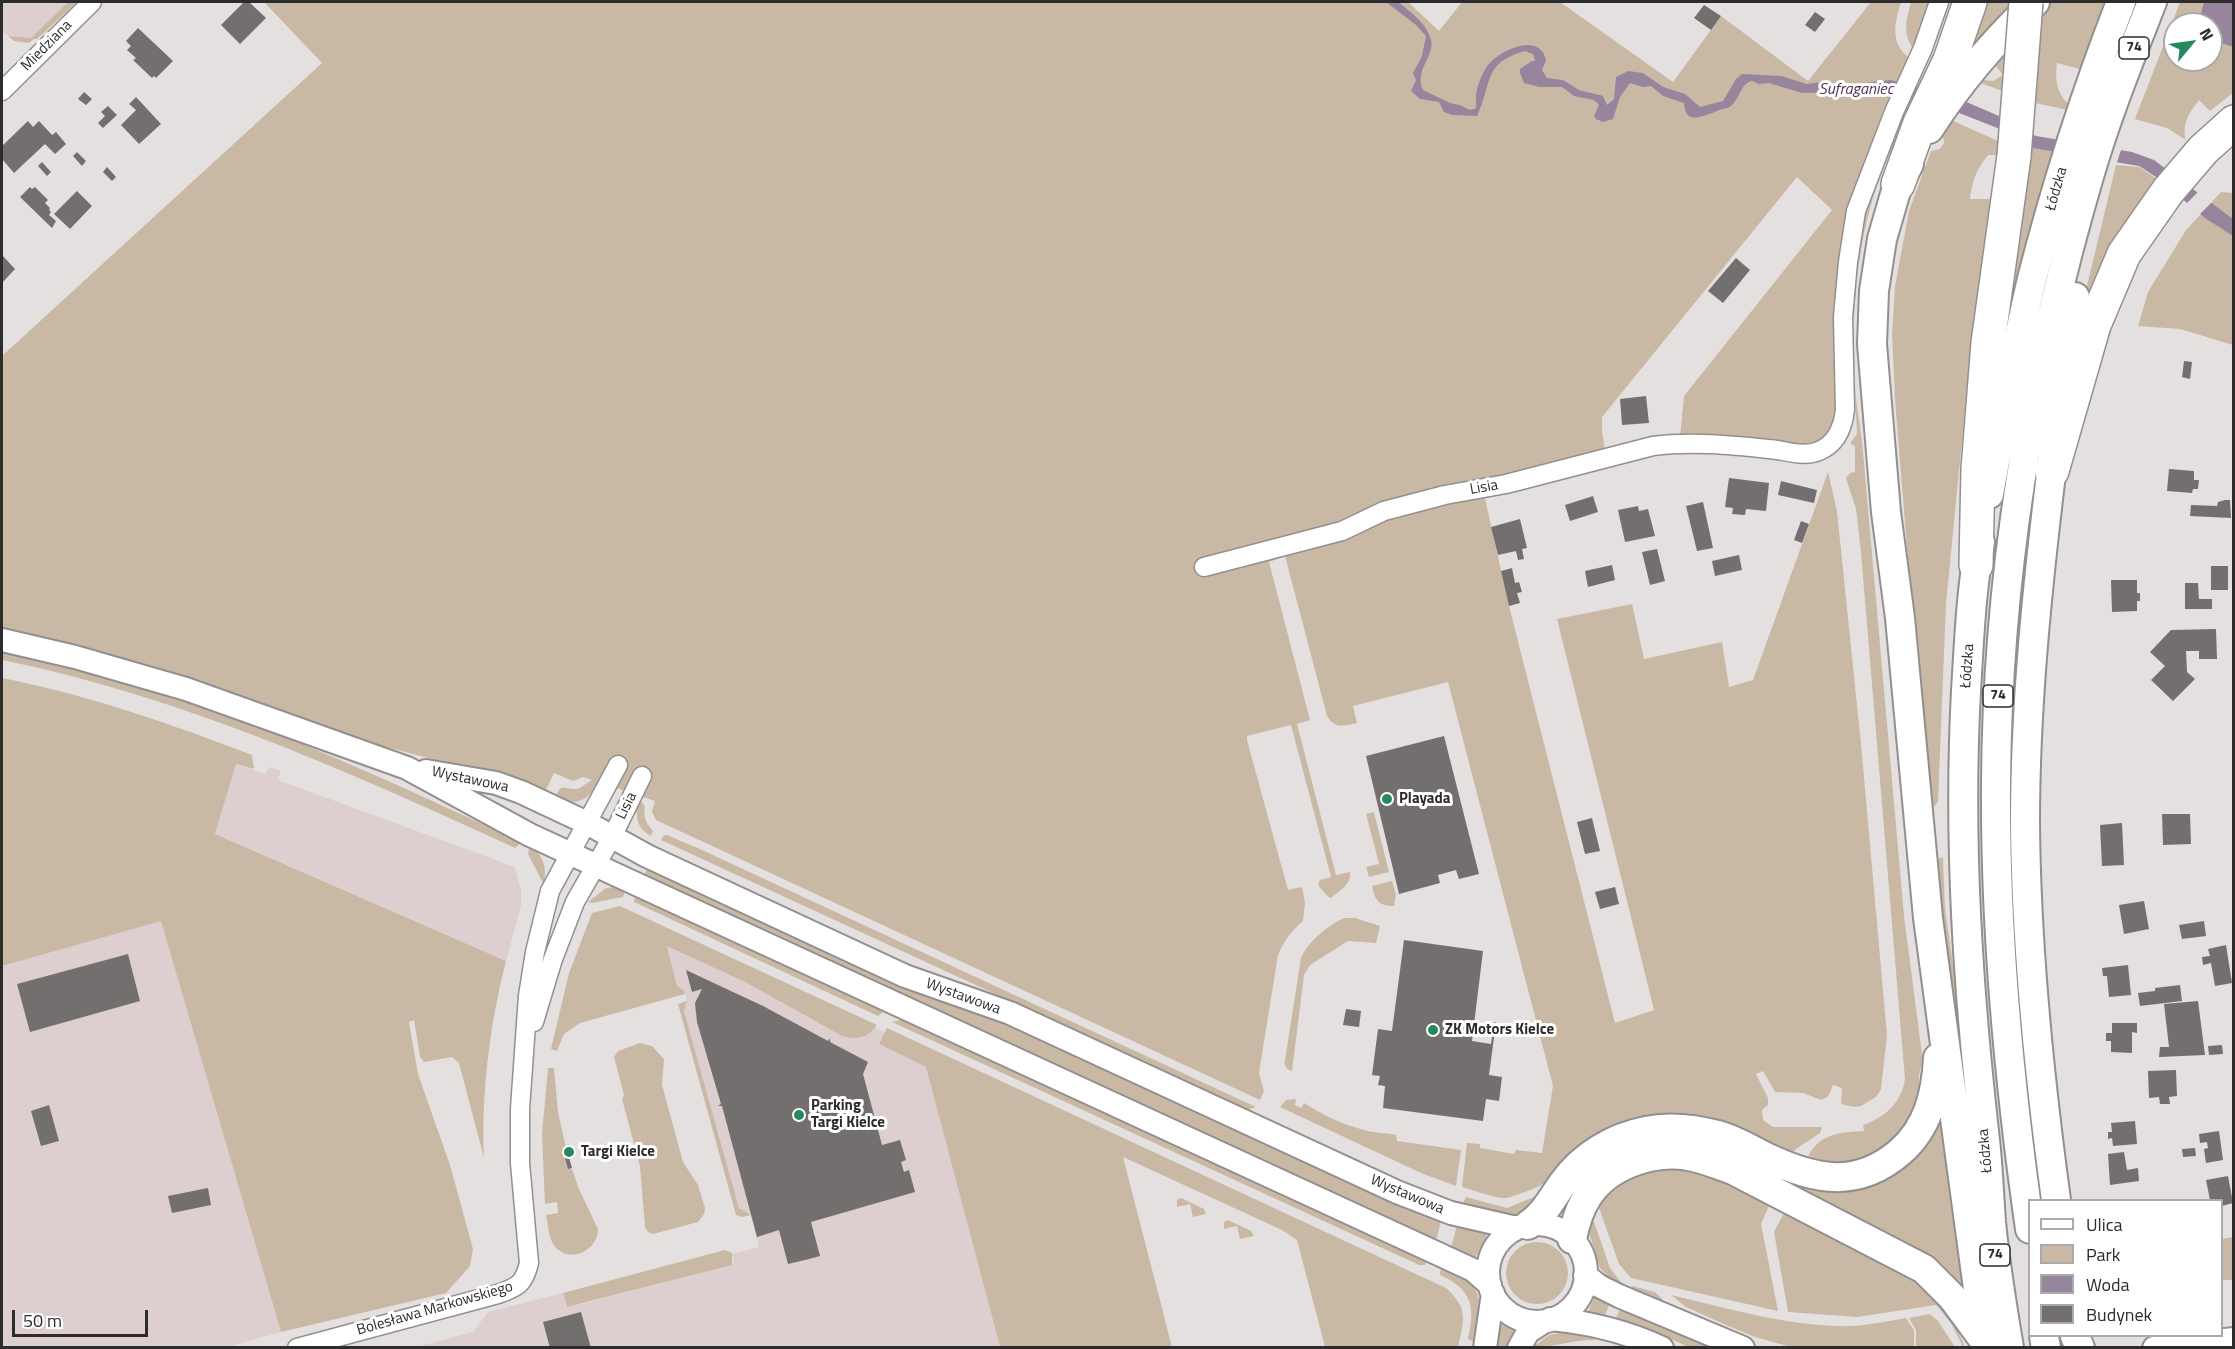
<!DOCTYPE html>
<html>
<head>
<meta charset="utf-8">
<style>
	body { margin:0 }
	#map { position:relative; width:2235px; height:1349px; overflow:hidden; background:#e5e0e0; font-family:"Titillium Web",sans-serif }
	canvas { display:block }
	.frame { position:absolute; inset:0; border:3px solid #2d2b2b; pointer-events:none }
	.legend { position:absolute; left:2028px; top:1199px; width:195px; height:138px; box-sizing:border-box; background:#fff; border:2px solid #abaaaa; margin:0; padding:8px 10px; list-style:none; font-size:18px; color:#2d2b2b }
	.legend li { display:flex; align-items:center; gap:12px; height:30px }
	.legend b { width:30px; border:2px solid #abaaaa }
	.north { position:absolute; left:2163px; top:12px; width:60px; height:60px; box-sizing:border-box; background:#fff; border:2px solid #abaaaa; border-radius:50%; rotate:61deg; font-size:16px; font-weight:700; line-height:24px; text-align:center; color:#2d2b2b }
	.north::after { content:''; display:block; margin:auto; width:21px; height:27px; background:#278760; clip-path:polygon(50% 0,100% 100%,50% 72%,0 100%) }
	.scale { position:absolute; left:12px; top:1310px; width:136px; height:27px; box-sizing:border-box; border:3px solid #2d2b2b; border-top:0; padding-left:8px; font-size:18px; line-height:21px; white-space:nowrap; color:#2d2b2b; -webkit-text-stroke:4px #fff; paint-order:stroke }
</style>
</head>
<body>
<div id="map">
<canvas width="2235" height="1349"></canvas>
<div class="frame"></div>
<ul class="legend">
<li><b style="height:8px;background:#fff"></b>Ulica</li>
<li><b style="height:16px;background:#c9b9a4"></b>Park</li>
<li><b style="height:16px;background:#97849d"></b>Woda</li>
<li><b style="height:16px;background:#736f6e"></b>Budynek</li>
</ul>
<div class="north">N</div>
<div class="scale">50 m</div>
</div>
<script>
const ctx = document.querySelector('canvas').getContext('2d');
ctx.lineJoin = 'round';
function paint(path, color) { ctx.fillStyle = color; ctx.fill(path, 'evenodd'); }
function strokePath(path, color, width, dash) { ctx.strokeStyle = color; ctx.lineWidth = width; ctx.lineCap = dash ? 'butt' : 'round'; ctx.setLineDash(dash || []); ctx.stroke(path); }
function write(font, color, halo, rows, align = 'center') {
  ctx.font = font + ' "Titillium Web",sans-serif'; ctx.lineWidth = 6; ctx.setLineDash([]); ctx.textBaseline = 'middle'; ctx.strokeStyle = halo; ctx.fillStyle = color; for (const [text, x, y, turn = 0] of rows) {
    ctx.save(); ctx.translate(x, y); ctx.rotate((+turn || 0) * Math.PI / 180); ctx.textAlign = isNaN(turn) ? turn : align; if (halo) ctx.strokeText(text, 0, 0); ctx.fillText(text, 0, 0); ctx.restore();
  }
}
paint(new Path2D(`
	M2,2H68L31,39L8,36L2,30Z
	M236,764L265,774L269,767L281,771L278,780L515,867L521,890V906L506,961L215,834Z
	M161,920L281,1332L227,1347L2,1348V966Z
	M667,945L745,982L842,1036L863,1037L875,1027L885,1033L879,1044L926,1066L1000,1347L413,1348L473,1332L488,1312L563,1293L566,1307L582,1304L734,1264L732,1254L759,1247L751,1215L739,1208L684,1011L687,1001L684,990L677,986Z`), '#ddcfcf');
paint(new Path2D(`
	M68,2H77L37,39H34L29,43L14,41L8,36L31,38Z
	M264,2H1408L1439,31L1462,2H1560L1673,82L1721,16L1808,81L1871,2H1901C1895,22 1889,44 1910,58L1883,111L1851,203L1840,412L1833,434L1816,446L1680,437L1684,396L1832,210L1797,177L1602,417V430L1605,452L1484,494L1509,606L1615,1023L1654,1010L1557,619L1632,604L1644,659L1722,642L1729,687L1753,680L1828,472L1837,511L1861,744L1887,1035L1881,1089L1876,1097L1861,1106L1854,1107L1841,1104L1842,1088L1833,1085L1828,1097L1821,1100L1803,1093L1775,1092L1763,1071L1756,1074L1768,1098V1105L1762,1110L1763,1120L1773,1127H1822L1820,1133L1796,1149L1791,1155C1733,1119 1681,1098 1614,1126C1599,1133 1584,1141 1571,1152C1562,1160 1554,1177 1545,1183C1539,1187 1513,1197 1506,1198C1496,1199 1473,1190 1462,1187L1467,1143L1480,1144V1148L1514,1154L1516,1150L1542,1153L1553,1086L1448,682L1353,706L1357,723C1344,726 1335,729 1327,716L1285,556L1269,562L1310,720L1297,724L1336,875L1350,872C1352,884 1339,891 1331,898L1328,897L1318,885L1320,880L1331,877L1291,725L1247,736V740L1288,890L1302,887L1305,902L1303,921C1291,931 1284,941 1278,955L1259,1073L1264,1091L1260,1100L656,820L652,812L655,801L599,782C586,803 577,805 554,799C563,781 562,790 578,789L592,780L583,777L573,781L554,773L544,794L489,774L341,735L192,679L125,659L2,629V356L322,63Z
	M1911,2H1931L1924,24L1912,47C1902,32 1907,18 1911,2Z
	M1984,2H2011L2010,10L1970,53Z
	M2050,2H2112L2083,70L2057,63C2055,79 2056,94 2070,105L2068,110L2035,103L2041,11Z
	M2180,2H2204L2198,24H2175V60H2211V40L2233,47V93L2210,111L2199,100C2190,112 2181,124 2186,140L2167,128L2135,119Z
	M2008,49L2005,92L1975,81L1976,79L1993,81L2003,75L1995,65Z
	M1903,117L1908,119C1859,199 1850,295 1855,386C1856,405 1860,423 1862,441L1904,916L1923,1062C1918,1072 1919,1077 1919,1088C1918,1095 1916,1104 1914,1110C1902,1151 1845,1175 1808,1157C1818,1134 1841,1132 1864,1131L1863,1125C1886,1117 1901,1103 1905,1079L1861,553L1856,509L1846,478L1850,473L1855,472V446L1850,443L1857,434C1854,357 1848,282 1868,206C1876,175 1891,145 1903,117Z
	M1949,119L1998,141L1997,155H1988C1976,170 1972,181 1970,199H1990L1969,368L1946,604L1938,802L1933,808L1908,560L1895,399L1892,334L1895,286L1909,211L1931,151L1940,149L1944,143L1942,131Z
	M2032,148L2055,152L2007,339Z
	M2116,165L2139,167L2157,179C2119,227 2097,283 2074,340Z
	M2221,192L2233,193V345L2180,329L2138,326L2148,292L2186,230Z
	M2,651C59,664 117,678 173,696C292,735 407,789 521,842L515,848C347,771 183,697 2,660Z
	M2,678C89,695 168,723 252,755L254,769L236,764L215,834L506,961C490,1023 481,1094 484,1158L459,1063L452,1057L424,1062L420,1057L414,1020L409,1022L418,1074L450,1165L473,1249L470,1266L446,1293L281,1332L161,921L2,966Z
	M638,800C648,805 643,808 645,818C646,823 650,827 653,831L651,836C636,828 635,815 638,800Z
	M1374,812L1389,872L1369,877L1366,867L1379,864L1366,814Z
	M664,835H667L702,850L1256,1107L1247,1110L661,840Z
	M530,846C544,856 547,867 544,883L542,881L528,854Z
	M1943,857L1945,909L1960,1014L1982,1215L1934,871L1937,859Z
	M647,869L742,912L1024,1032L1394,1204L1441,1221L1437,1237L1436,1240L1431,1238L644,875Z
	M1392,881L1396,895L1394,906C1378,906 1375,900 1372,886Z
	M615,887L625,890L623,897L592,903L588,902L606,888Z
	M635,895L882,1010L883,1012L878,1016L634,902Z
	M620,906L648,919L877,1025C868,1038 857,1040 842,1036L745,982L667,946L677,986L684,990L685,994L580,1023L564,1034L557,1051L551,1049L569,973L592,913Z
	M1344,918H1355L1380,926L1376,943L1348,941L1310,965L1304,975L1292,1071C1286,1069 1284,1066 1285,1060L1301,958C1308,942 1328,925 1344,918Z
	M687,1001L684,1011L739,1208L751,1215L742,1217L736,1215L678,1004Z
	M903,1019L1427,1260L1425,1265H1419L892,1022Z
	M887,1028L1446,1288C1469,1309 1464,1320 1458,1347H1325L1297,1240L1282,1230L1123,1157L1172,1347H1000L926,1067L879,1044Z
	M640,1043L652,1046L664,1059L662,1085L683,1162L698,1185L705,1208L704,1214L698,1222L653,1234L648,1232L645,1227L640,1166L622,1099L624,1095L614,1057L618,1051Z
	M548,1068H554L558,1112L567,1153L563,1154L568,1169H572L579,1189L598,1229C598,1252 567,1265 553,1244C548,1235 548,1224 546,1215L558,1213L557,1202L545,1204L542,1134Z
	M1295,1099L1296,1100L1295,1105L1301,1108L1304,1103C1321,1114 1341,1124 1364,1130C1374,1133 1386,1133 1396,1135L1397,1141L1461,1150L1456,1186L1421,1173L1280,1107L1286,1100Z
	M1942,1111H1945L1970,1298L1968,1301C1956,1283 1940,1268 1922,1256C1896,1238 1865,1226 1837,1211C1819,1202 1801,1194 1783,1185C1748,1167 1713,1146 1672,1145C1632,1145 1598,1166 1575,1197L1568,1194C1612,1133 1674,1126 1739,1154C1761,1164 1781,1177 1805,1184C1840,1193 1882,1184 1909,1160C1923,1147 1933,1129 1942,1111Z
	M1668,1168C1705,1172 1737,1189 1769,1206L1761,1224L1778,1311L1631,1278L1619,1264L1598,1205C1623,1181 1635,1175 1668,1168Z
	M1541,1194L1526,1212L1514,1216L1462,1205L1466,1197L1507,1208Z
	M1181,1198L1204,1209L1206,1214L1193,1217L1190,1204L1177,1207V1200Z
	M1784,1213L1915,1277L1953,1320L1965,1347H1963L1951,1323L1936,1305L1857,1317L1788,1312L1774,1232Z
	M1592,1216L1610,1268L1620,1281L1619,1284L1613,1282L1600,1268L1588,1230Z
	M1228,1220L1251,1231L1254,1236L1240,1239L1237,1226L1224,1229V1222Z
	M1457,1225L1487,1233L1486,1238L1475,1258L1451,1248Z
	M2233,1237V1280H2222V1239Z
	M1506 1273a31 31 0 1 1 62 0a31 31 0 1 1-62 0Z
	M725,1250L732,1253V1265L567,1307L563,1293Z
	M1442,1266C1488,1288 1481,1298 1476,1343L1468,1339C1475,1307 1473,1290 1440,1275V1272Z
	M1632,1286L1655,1292L1672,1309L1630,1289Z
	M1671,1295C1727,1308 1794,1328 1852,1326C1870,1325 1888,1321 1906,1318L1914,1330V1347H1791L1755,1337L1726,1325L1686,1307Z
	M1595,1296L1610,1302L1604,1318L1588,1312Z
	M1621,1307L1710,1347H1688L1665,1336L1615,1320Z
	M1930,1314L1938,1321L1955,1347H1916V1330L1909,1318Z
	M1504,1324L1514,1330L1508,1347L1495,1348L1499,1326Z
	M1571,1331L1590,1335L1594,1338V1340C1572,1340 1553,1347 1532,1348L1549,1335Z`), '#c9b9a4');
paint(new Path2D(`
	M1386,2H1398C1411,12 1427,24 1431,40C1435,56 1414,70 1423,90L1450,103L1460,105L1470,110L1476,108C1476,105 1476,102 1476,99C1475,91 1481,76 1486,68C1496,52 1539,30 1546,60L1542,70L1547,78L1563,80L1579,90L1603,96L1607,105L1614,99L1616,77L1628,71L1643,73L1663,87L1685,94L1700,107L1723,101L1736,79L1742,74L1781,76L1807,84L1822,82L1847,85L1891,80L1964,101L1999,116L2036,136L2132,152L2154,160L2233,219V236L2205,218L2156,177L2139,166L2032,148L2000,129L1954,111L1890,92L1867,93L1859,91L1802,93L1769,83L1759,84L1752,81C1741,83 1740,98 1731,106C1727,109 1721,109 1717,111C1705,115 1685,127 1684,103L1663,96L1651,86L1643,87L1630,83L1620,97L1613,119L1603,122L1596,119L1594,116L1599,105L1594,100L1574,96L1562,87H1539L1524,83L1520,73V69L1532,61H1535L1533,54L1525,51C1482,63 1493,83 1477,116L1452,115L1444,112L1439,102L1420,99L1411,91L1416,80L1413,73L1422,56L1426,36L1416,25Z
	M2204,2H2233V47L2211,40V24H2198Z`), '#97849d');
paint(new Path2D(`
	M2086,141L2122,147L2116,165L2080,159Z
	M2200,190L2213,201L2198,216L2185,205Z`), '#e5e0e0');
paint(new Path2D(`
	M244,2H249L266,18L240,44L221,25Z
	M1704,5L1721,16L1711,30L1694,18Z
	M1815,12L1825,19L1815,32L1805,25Z
	M138,28L173,61L156,78L154,76L152,78L133,60L136,58L127,50L131,46L126,41Z
	M84,92L92,99L86,105L78,99Z
	M136,97L161,124L139,144L121,125L136,110L129,104Z
	M108,106L117,115L103,128L98,123L105,116L101,112Z
	M28,121L33,127L39,121L52,135L56,132L66,144L55,154L45,144L14,173L2,159V146Z
	M77,152L86,161L82,166L73,156Z
	M42,162L51,172L47,176L38,166Z
	M107,167L116,177L112,181L103,172Z
	M30,187L32,189L35,187L48,200L45,203L50,208L49,210L51,212L49,215L56,221L52,228L20,197Z
	M77,191L92,206L70,229L54,214Z
	M2,255L15,269L2,283Z
	M1736,258L1750,270L1723,303L1708,291Z
	M2184,361L2192,362L2190,379L2182,377Z
	M1646,396L1649,423L1622,425L1620,399Z
	M2169,469L2194,471V480H2199L2198,489H2193L2192,493L2167,491Z
	M1729,478L1769,483L1766,511L1746,509L1745,515L1732,514L1733,508L1725,507Z
	M1781,481L1817,490L1814,503L1778,495Z
	M1593,496L1598,512L1570,521L1565,505Z
	M2225,500H2230L2231,518L2190,516L2191,505L2217,506L2218,502Z
	M1703,502L1713,548L1697,551L1686,506Z
	M1638,506L1639,511L1648,509L1655,536L1625,542L1618,510Z
	M1520,519L1527,548L1522,549L1524,559L1518,560L1516,551L1498,555L1491,527Z
	M1801,521L1809,524L1802,543L1794,540Z
	M1657,549L1665,581L1650,585L1642,552Z
	M1739,555L1742,570L1715,576L1712,561Z
	M1612,565L1615,580L1588,587L1585,571Z
	M2211,566H2228V590H2211Z
	M1512,568L1515,583L1519,582L1522,592L1517,593L1520,603L1509,606L1501,571Z
	M2111,580H2137V593H2140V601H2137V611L2112,612Z
	M2185,583H2198L2199,599H2212V609H2185Z
	M2216,629L2217,659H2199V651H2186L2187,672L2195,679L2173,701L2151,680L2165,666L2150,652L2171,630Z
	M1444,736L1479,874L1459,879L1456,870L1438,875L1440,883L1399,894L1366,756Z
	M2162,814H2190L2191,844L2163,845Z
	M1592,818L1600,851L1585,854L1577,822Z
	M2122,823L2124,865L2102,866L2100,825Z
	M1615,887L1619,904L1600,909L1595,892Z
	M2144,901L2149,929L2124,934L2119,905Z
	M2204,921L2206,936L2182,939L2179,925Z
	M1404,940L1483,951L1472,1041L1491,1044L1494,1022L1496,1023L1489,1075L1502,1077L1499,1101L1486,1099L1483,1121L1383,1108L1385,1086L1378,1085L1380,1076L1372,1075L1378,1029L1392,1031Z
	M2226,945L2232,983L2215,986L2211,963L2203,965L2202,957L2210,956L2208,949Z
	M128,954L140,1001L30,1032L17,984Z
	M2128,965L2131,995L2109,997L2107,976H2103L2102,968Z
	M686,970L763,1006L828,1041L830,1038V1042L868,1062L863,1074L882,1145L900,1140L906,1160L901,1162L904,1172L909,1170L915,1192L811,1222L820,1256L809,1259L788,1264L779,1230L757,1237L722,1106H718L721,1104L697,1022L695,1003L702,989L692,992Z
	M2180,985L2182,1001L2140,1006L2138,993L2155,991V988Z
	M2198,1001L2205,1055L2159,1057L2160,1047H2169L2164,1004Z
	M1346,1009L1361,1011L1359,1027L1343,1025Z
	M2112,1023H2137V1033L2132,1032V1053L2111,1052V1041H2106V1033H2112Z
	M2222,1045L2223,1054L2209,1055L2208,1046Z
	M2176,1070L2177,1096L2169,1097L2170,1104H2160L2159,1097L2149,1098L2148,1071Z
	M49,1105L59,1141L41,1146L31,1111Z
	M2135,1121L2137,1144L2113,1146L2112,1138L2108,1139V1132H2112L2111,1123Z
	M2219,1131L2223,1160L2206,1163L2204,1149L2208,1148L2207,1142L2200,1143L2199,1134Z
	M2195,1148L2196,1156L2183,1157L2182,1149Z
	M2124,1152L2127,1170L2138,1168L2139,1181L2110,1185L2108,1154Z
	M568,1154L572,1168L568,1169L564,1155Z
	M2228,1176L2233,1203L2222,1206V1200H2210L2206,1180Z
	M208,1188L211,1205L172,1213L168,1196Z
	M581,1312L591,1348H550L543,1322Z`), '#736f6e');
const minor = new Path2D(`
	M2,91L92,2
	M1204,567L1342,531L1384,511L1445,495L1506,484L1653,446C1691,441 1731,445 1769,449C1785,450 1803,458 1819,451C1836,444 1843,427 1845,410L1843,317L1848,262L1856,211L1894,112L1923,48L1939,2
	M534,1022L553,959L575,902L612,837L642,776
	M297,1348L498,1294C518,1287 524,1284 529,1263L520,1163V1109L528,996L535,952L550,891L618,765`);
const tertiary = new Path2D(`
	M2,640L75,657L186,689L407,768L530,835L1458,1263L1473,1270L1490,1285
	M426,771L496,783L521,792L587,823L647,856L905,976L1010,1013L1397,1192L1451,1213L1512,1227H1519
	M1488 1273a49 49 0 1 1 98 0a49 49 0 1 1-98 0Z
	M1585,1275L1599,1286L1619,1296L1743,1348
	M1550,1319C1589,1322 1627,1332 1662,1348
	M1485,1348L1493,1293
	M1519,1348L1528,1332L1545,1321
	M2154,1348L2234,1339`);
const primary = new Path2D(`
	M1929,129C1959,82 1995,40 2035,2
	M1909,164L1898,184L1882,239L1874,291L1872,344L1886,512L1900,618L1928,918L1986,1348
	M1989,494C2002,422 2015,350 2032,279C2056,185 2086,92 2121,2
	M1980,542C1971,591 1969,642 1966,691C1958,842 1968,991 1985,1140C1988,1167 1989,1194 1991,1222C1995,1264 2002,1306 2009,1348
	M2056,1200C2039,1076 2026,949 2025,823C2025,706 2037,590 2051,474C2054,449 2055,425 2058,401C2062,366 2069,332 2075,297
	M1528,1225C1544,1215 1552,1198 1563,1183C1582,1156 1614,1137 1646,1131C1669,1126 1695,1129 1718,1135C1736,1140 1752,1150 1768,1158C1815,1180 1857,1189 1900,1152C1928,1128 1936,1094 1938,1058
	M2030,1229C2009,1082 1995,934 1996,785C1997,578 2031,372 2090,173C2107,115 2130,58 2152,2
	M1572,1239C1575,1224 1579,1209 1588,1196C1608,1165 1653,1150 1688,1156C1703,1158 1718,1165 1733,1170L1924,1269L1952,1297L1983,1339
	M2044,1336L2046,1348
	M2075,1336L2080,1348`);
const motorway = new Path2D(`
	M1898,184L1920,123L1950,60L1970,2
	M2052,471L2094,325L2124,254L2168,191L2203,150L2234,122
	M1976,565L1978,469L1988,343L2014,156`);
strokePath(minor, '#948f8f', 21);
strokePath(tertiary, '#948f8f', 26);
strokePath(primary, '#948f8f', 32);
strokePath(motorway, '#948f8f', 36);
strokePath(minor, '#fff', 18);
strokePath(tertiary, '#fff', 22);
strokePath(primary, '#fff', 28);
strokePath(motorway, '#fff', 33);
const motorwayBridge = new Path2D(`
	M2014,156L2026,2`);
strokePath(motorwayBridge, '#948f8f', 36, []);
strokePath(motorwayBridge, '#fff', 33);
for (const [x, y, r, color] of [
	[1387,799,6,"#278760"],
	[1433,1030,6,"#278760"],
	[799,1115,6,"#278760"],
	[569,1152,6,"#278760"]
]) { const dot = new Path2D(); dot.arc(x, y, r, 0, 2 * Math.PI); ctx.fillStyle = color; ctx.fill(dot); strokePath(dot, '#fff', 2); }
for (const [x, y, w] of [
	[2134,48,30],
	[1998,696,30],
	[1995,1255,30]
]) { const box = new Path2D(); box.roundRect(x - w / 2, y - 11, w, 22, 4.5); ctx.fillStyle = '#fff'; ctx.fill(box); strokePath(box, '#2d2b2b', 1.5); }
write('bold 14px', '#2d2b2b', null, [
	["74",2134,48],
	["74",1998,696],
	["74",1995,1255]
]);
write('15px', '#2d2b2b', '#fff', [
	["Miedziana",47,46,-45],
	["Łódzka",2057,189,-74],
	["Lisia",1484,488,-10],
	["Łódzka",1968,666,-86],
	["Wystawowa",470,780,12],
	["Lisia",627,806,-64],
	["Wystawowa",963,997,20],
	["Łódzka",1986,1151,-95],
	["Wystawowa",1407,1195,23],
	["Bolesława Markowskiego",435,1309,-16]
]);
write('bold 15px', '#2d2b2b', '#fff', [
	["Playada",1399,799],
	["ZK Motors Kielce",1445,1030],
	["Parking",811,1106],
	["Targi Kielce",811,1123],
	["Targi Kielce",581,1152]
], 'left');
write('italic 16px', '#4e3157', '#fff', [
	["Sufraganiec",1856,90]
]);
</script>
</body>
</html>
